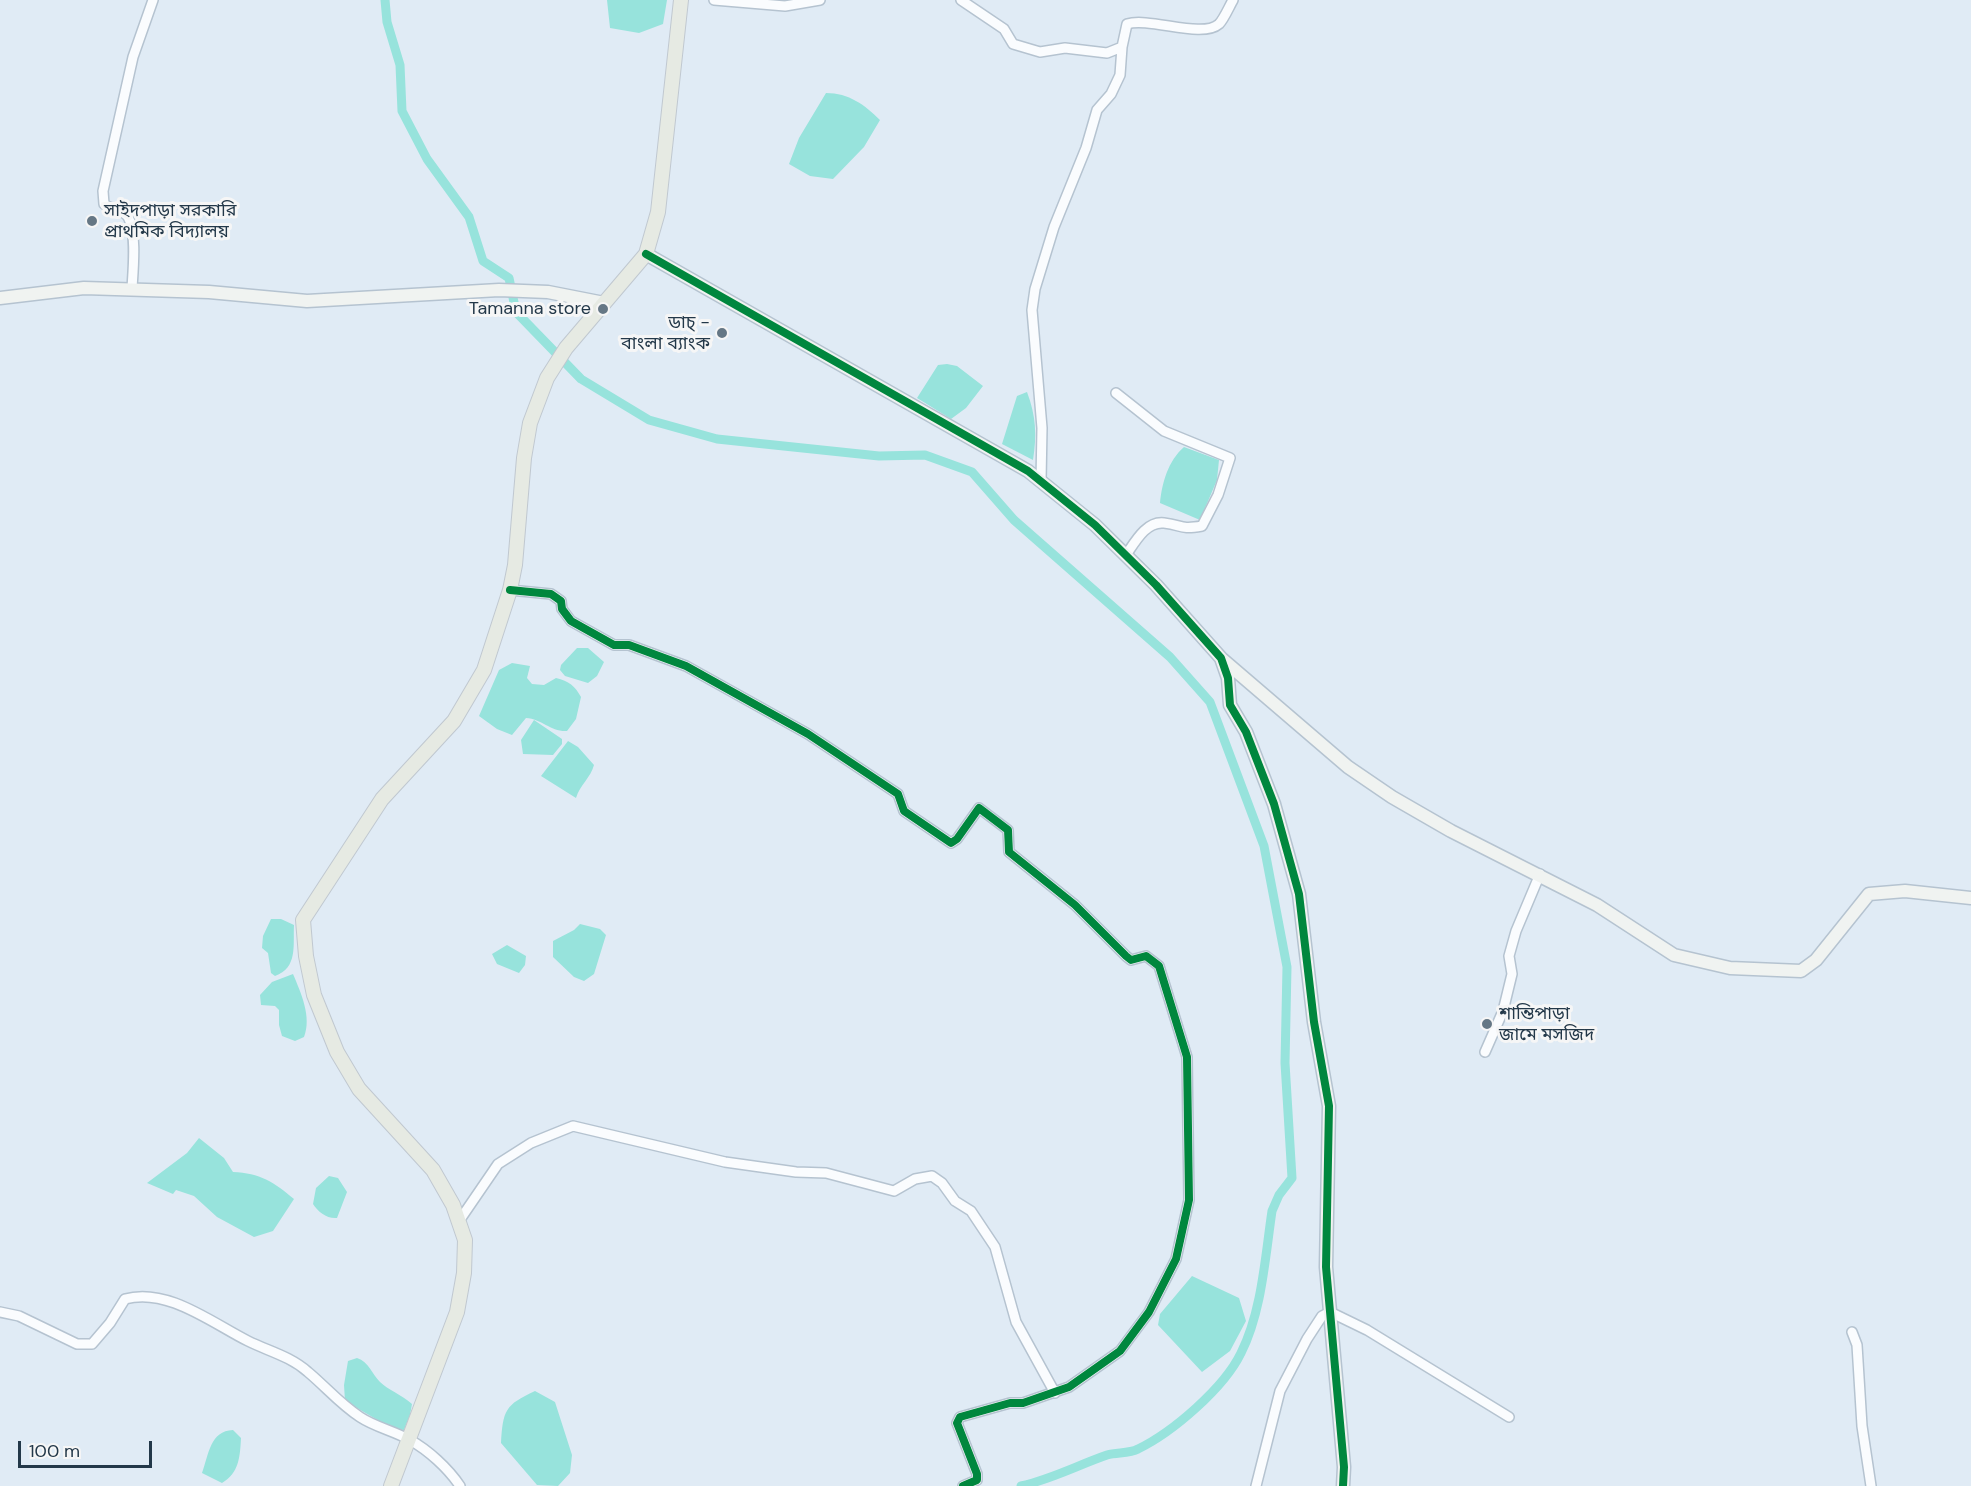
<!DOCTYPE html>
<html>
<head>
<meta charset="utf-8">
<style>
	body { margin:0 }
	#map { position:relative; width:1971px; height:1486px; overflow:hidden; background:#e0ebf5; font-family:"DM Sans",sans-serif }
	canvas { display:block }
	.scale { position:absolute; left:18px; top:1441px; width:134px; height:27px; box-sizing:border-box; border:3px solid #233849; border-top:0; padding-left:8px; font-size:18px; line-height:21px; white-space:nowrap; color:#233849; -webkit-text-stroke:4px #f6f6f6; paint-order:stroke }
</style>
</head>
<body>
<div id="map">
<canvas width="1971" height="1486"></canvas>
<div class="scale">100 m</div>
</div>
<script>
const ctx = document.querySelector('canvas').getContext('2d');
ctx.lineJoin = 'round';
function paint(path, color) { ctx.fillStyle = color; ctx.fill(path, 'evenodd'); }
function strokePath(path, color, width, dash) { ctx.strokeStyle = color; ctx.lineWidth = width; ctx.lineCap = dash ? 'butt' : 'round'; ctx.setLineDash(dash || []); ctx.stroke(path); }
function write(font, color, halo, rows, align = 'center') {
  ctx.font = font + ' "DM Sans","Noto Sans Bengali",sans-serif'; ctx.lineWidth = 6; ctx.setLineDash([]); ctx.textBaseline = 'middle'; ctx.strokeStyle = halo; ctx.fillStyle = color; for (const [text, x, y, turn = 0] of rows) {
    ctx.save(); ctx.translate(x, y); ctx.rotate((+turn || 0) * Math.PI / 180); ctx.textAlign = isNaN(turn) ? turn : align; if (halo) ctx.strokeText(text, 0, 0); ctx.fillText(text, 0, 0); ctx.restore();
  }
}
paint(new Path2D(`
	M607,0H667L663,24L639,33L610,28Z
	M826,93C849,93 865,105 880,120L864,147L833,179L810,176L789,164L799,138Z
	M947,364L957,366L983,386L966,408L951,419L917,398L938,365Z
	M1027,392C1036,416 1037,435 1033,460L1002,444L1017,396Z
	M1184,447L1219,460L1217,480L1200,520L1160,503C1162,483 1168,461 1184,447Z
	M577,648H588L604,662L597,676L588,683L565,676L560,670L561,665Z
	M512,663L530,666L527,678L532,684L544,685L556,678C569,681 575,686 581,697L576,719L567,731C551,732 542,719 526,718L512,735L497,729L479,716L499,670Z
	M534,720L562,739V744L553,755L523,754L521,740Z
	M568,741L578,747L594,765C591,777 580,785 576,798L541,776Z
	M271,919H281L294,925C293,945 298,968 275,976L271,973L268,953L262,948L263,936Z
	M580,924L600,929L606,935L594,974L584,981L574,977L553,957V941L574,930Z
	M507,945L526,956L525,965L519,973L497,964L492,954Z
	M293,974C301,993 312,1017 304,1037L295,1041L282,1036L279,1025V1010L275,1006L261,1005L260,995L272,982Z
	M199,1138L224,1158L233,1172C260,1173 274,1182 294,1199L273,1231L254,1237L217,1217L194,1196L176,1190L173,1194L147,1183L187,1153Z
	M329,1176L338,1178L347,1192L337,1218C327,1219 318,1212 313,1204L316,1188Z
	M1192,1276L1239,1298L1246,1321L1230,1351L1202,1372L1158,1325L1160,1314Z
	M357,1358C369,1362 372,1374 380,1382C387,1389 402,1395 412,1404L410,1415L404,1430L393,1429L345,1401L344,1385L348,1361Z
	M535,1391L555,1402L572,1455L570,1473L558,1486L537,1485L501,1443C503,1410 505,1405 535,1391Z
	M233,1430L241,1438C240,1457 239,1473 222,1483L202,1473C209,1454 210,1431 233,1430Z`), '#97e3dc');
strokePath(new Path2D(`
	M385,0L387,22L400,65L402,111L427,159L469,217L483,261L509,278L516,312L581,379L649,420L717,439L879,456L925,455L972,472L1014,520L1170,657L1210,702L1264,846L1287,967L1285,1063L1292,1178L1279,1195L1272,1211C1265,1258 1262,1311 1241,1353C1224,1388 1173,1432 1138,1449C1129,1454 1117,1452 1107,1455C1078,1465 1052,1479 1021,1486`), '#97e3dc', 9);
const street = new Path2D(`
	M714,0L785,6L820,0
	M961,0L1004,29L1013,44L1040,52L1065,48L1107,53L1122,47L1127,24C1150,17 1202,39 1219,24C1224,19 1229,7 1233,0
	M132,288C133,271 137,232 128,217C124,210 110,209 104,204L103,191L133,57L153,0
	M1116,393L1164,431L1230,458L1218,495L1202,526C1179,530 1183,525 1164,523C1146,521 1135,542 1126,555
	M1041,481L1042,428L1032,310L1035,289L1054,227L1086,148L1097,110L1111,94L1120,75L1122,47
	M510,590L551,594L561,601L562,609L571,621L614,645H629L686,666L808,734L898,794L904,811L951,843L957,839L979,808L1008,830L1009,852L1075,905L1126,956L1131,960L1146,956L1159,966L1187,1057L1189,1200L1176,1259L1149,1312L1120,1351L1069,1387L1023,1403H1010L960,1417L957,1423L977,1474V1480L963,1486
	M1485,1052L1503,1011L1512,974L1509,956L1516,931L1540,874
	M459,1221L498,1164L531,1143L573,1126L725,1162L796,1172L826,1173L894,1191L915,1179L932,1176L942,1183L955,1201L971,1211L995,1247L1016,1322L1055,1393
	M0,1312L19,1316L77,1344H92L110,1323L125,1299C167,1287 212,1323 248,1341C268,1351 290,1356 308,1372C326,1387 340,1404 360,1417C375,1427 394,1431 410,1440C428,1450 448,1468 460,1486
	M1852,1332L1857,1345L1862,1426L1871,1486
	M1256,1486L1280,1391L1307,1339L1322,1316L1330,1312L1367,1330L1509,1417`);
const secondary = new Path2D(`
	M646,254L1028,471L1095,525L1156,585L1221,658L1228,678L1230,705L1246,732L1274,804L1299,894L1314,1022L1329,1106L1326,1267L1344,1467L1343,1486
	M0,298L84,288L209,292L307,301L499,290L548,292L604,303
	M1222,659L1348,767L1392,797L1451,831L1597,905L1674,955L1730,968L1801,971L1816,960L1869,894L1905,891L1971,898`);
const primary = new Path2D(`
	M391,1486L457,1312L464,1273L465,1240L453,1205L433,1170L359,1089L337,1052L314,995L306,956L303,920L382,799L454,721L484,670L510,590L515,565L524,458L530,423L547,378L566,348L646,254L658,212L681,0`);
strokePath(street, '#b5c3d0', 12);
strokePath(secondary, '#b5c3d0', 15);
strokePath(primary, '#c0c8d0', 16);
strokePath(street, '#fafcfe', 9);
strokePath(secondary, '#f0f3f1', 12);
strokePath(primary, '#e6eae3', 14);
strokePath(new Path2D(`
	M646,254L1028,471L1095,525L1156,585L1221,658L1228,678L1230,705L1246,732L1274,804L1299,894L1314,1022L1329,1106L1326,1267L1344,1467L1343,1486
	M510,590L551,594L561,601L562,609L571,621L614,645H629L686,666L808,734L898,794L904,811L951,843L957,839L979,808L1008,830L1009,852L1075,905L1126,956L1131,960L1146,956L1159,966L1187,1057L1189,1200L1176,1259L1149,1312L1120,1351L1069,1387L1023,1403H1010L960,1417L957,1423L977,1474V1480L963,1486`), '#00873e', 8);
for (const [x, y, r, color] of [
	[92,221,6,"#657785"],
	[603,309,6,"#657785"],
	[722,333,6,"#657785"],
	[1487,1024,6,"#657785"]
]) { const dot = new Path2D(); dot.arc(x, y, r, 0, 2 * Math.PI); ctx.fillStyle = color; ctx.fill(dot); strokePath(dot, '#f6f6f6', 2); }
write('18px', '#233849', '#f6f6f6', [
	["সাইদপাড়া সরকারি",104,211],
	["প্রাথমিক বিদ্যালয়",104,232],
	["Tamanna store",591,309,"right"],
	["ডাচ্ -",710,323,"right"],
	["বাংলা ব্যাংক",710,344,"right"],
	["শান্তিপাড়া",1499,1014],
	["জামে মসজিদ",1499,1035]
], 'left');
</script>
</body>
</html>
